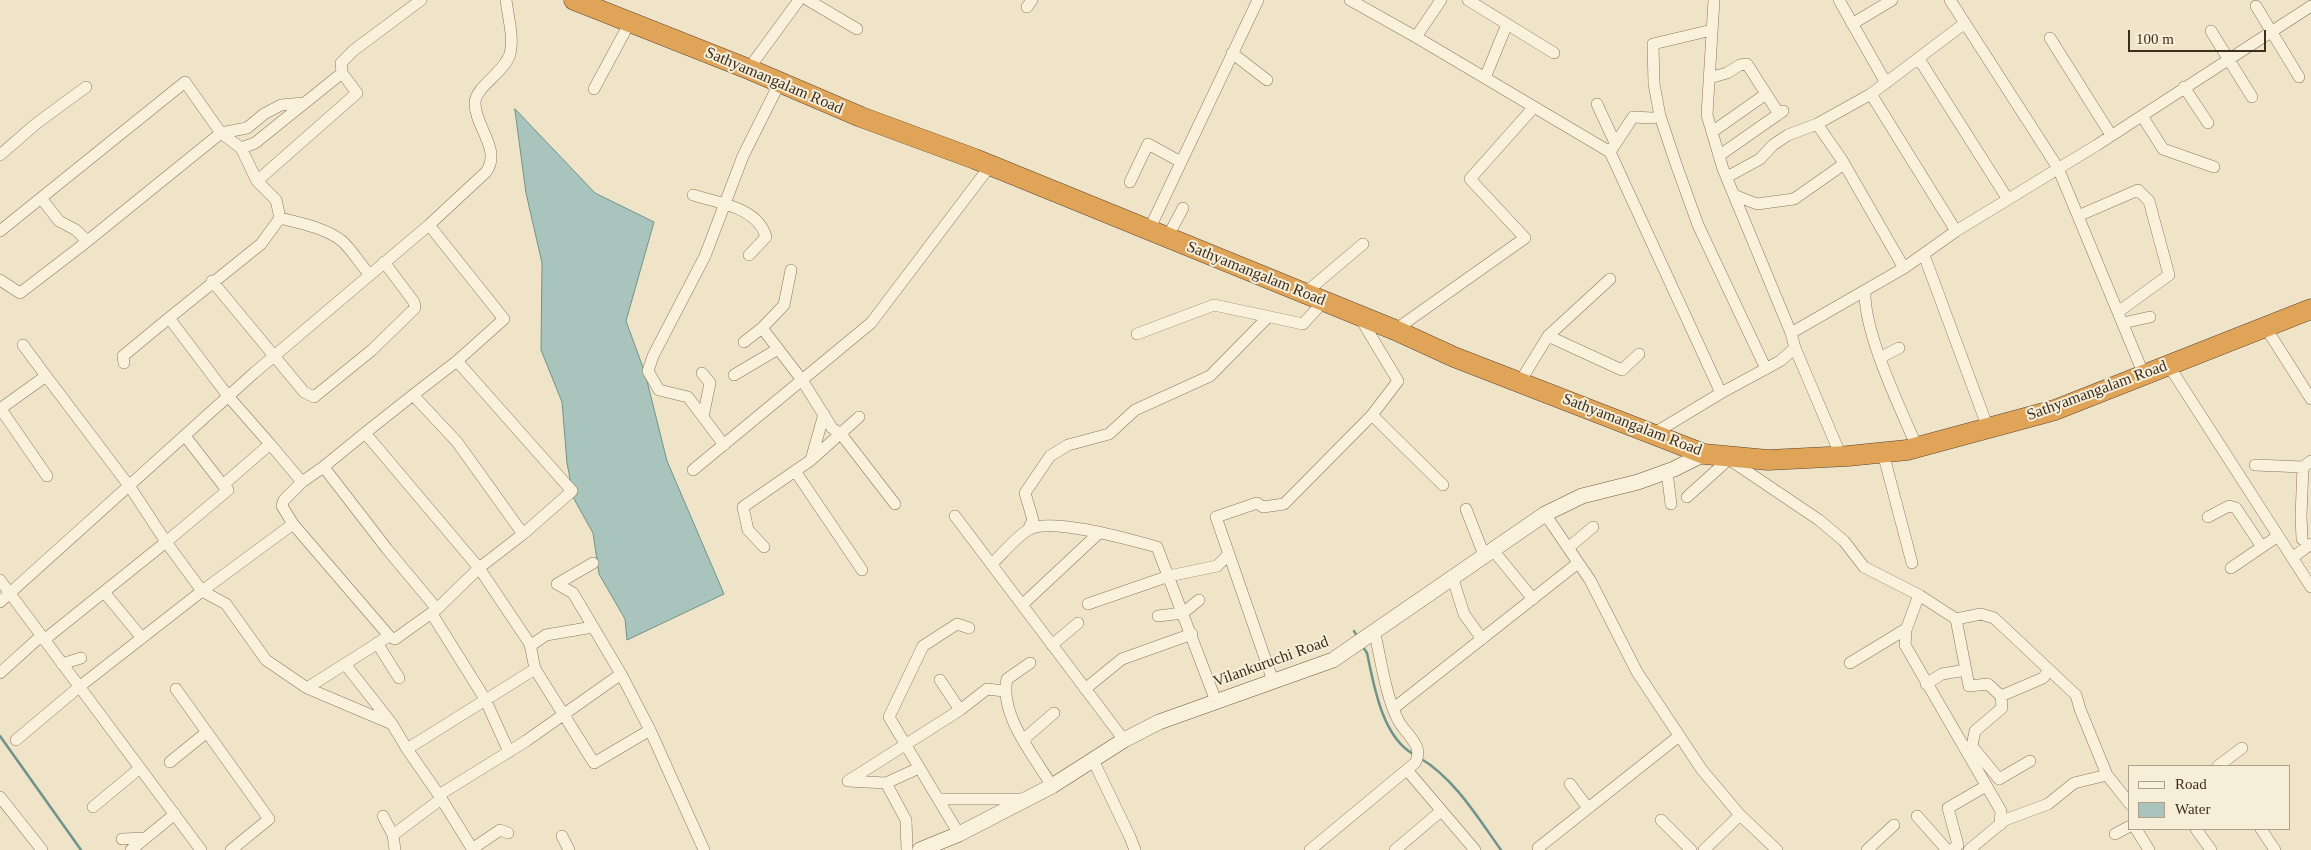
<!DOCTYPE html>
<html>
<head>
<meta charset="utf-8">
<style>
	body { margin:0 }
	#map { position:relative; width:2311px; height:850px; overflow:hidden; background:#f0e4c8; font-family:"Times New Roman",serif }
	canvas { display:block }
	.legend { position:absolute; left:2128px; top:765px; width:162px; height:65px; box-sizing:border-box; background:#f7eed8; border:1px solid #ada18e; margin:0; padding:6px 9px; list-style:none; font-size:15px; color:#3d2e20 }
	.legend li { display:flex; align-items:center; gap:10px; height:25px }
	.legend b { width:25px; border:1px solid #ada18e }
	.scale { position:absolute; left:2128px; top:30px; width:138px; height:22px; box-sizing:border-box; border:2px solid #3d2e20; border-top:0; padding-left:6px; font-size:15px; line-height:18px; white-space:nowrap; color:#3d2e20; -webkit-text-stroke:4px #f7eed8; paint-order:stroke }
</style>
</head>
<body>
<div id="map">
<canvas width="2311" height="850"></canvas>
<ul class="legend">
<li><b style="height:6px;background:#faf1dc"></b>Road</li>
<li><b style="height:14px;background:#a9c4bc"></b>Water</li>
</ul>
<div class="scale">100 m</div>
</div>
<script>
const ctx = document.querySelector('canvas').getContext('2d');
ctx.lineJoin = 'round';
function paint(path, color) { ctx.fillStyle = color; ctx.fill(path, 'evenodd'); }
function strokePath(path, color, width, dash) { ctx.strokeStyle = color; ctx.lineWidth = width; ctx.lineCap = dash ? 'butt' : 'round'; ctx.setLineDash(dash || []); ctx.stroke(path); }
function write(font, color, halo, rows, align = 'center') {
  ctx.font = font + ' "Times New Roman",serif'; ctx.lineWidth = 4; ctx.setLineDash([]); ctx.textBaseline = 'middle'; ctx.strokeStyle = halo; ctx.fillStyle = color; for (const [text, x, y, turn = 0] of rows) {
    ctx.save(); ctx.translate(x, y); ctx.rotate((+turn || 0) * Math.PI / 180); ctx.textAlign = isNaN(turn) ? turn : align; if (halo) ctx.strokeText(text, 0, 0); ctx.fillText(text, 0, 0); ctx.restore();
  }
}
const water = new Path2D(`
	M515,109L595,193L654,222L626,321L645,373L667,461L724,594L627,640L625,619L599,574L593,533L574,499L567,463L562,402L541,350L542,263L526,193Z`);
paint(water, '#a9c4bc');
strokePath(water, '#6f938a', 1);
strokePath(new Path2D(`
	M1354,631L1358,638
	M1363,647L1367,653C1374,686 1382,736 1413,754
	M0,736L81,850
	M1420,758C1455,779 1478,818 1501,850`), '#6f938a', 2.5);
const street = new Path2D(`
	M808,0L857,29
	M1350,0L1416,37L1610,152L1721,393L1653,434
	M1468,0L1554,53
	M1714,0L1707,115L1723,169L1791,333L1795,348L1780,361L1721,393
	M1839,0L1886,83
	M1950,0L2058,168L2144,375
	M2256,6L2299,77
	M1027,7L1032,0
	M1852,24L1892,0
	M1712,30L1653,44L1654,84L1660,116L1676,164L1698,225L1766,369
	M2211,31L2252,97
	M1416,37L1441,0
	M2050,38L2111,135
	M1232,53L1267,80
	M1919,59L2007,198
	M755,60L799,0
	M1485,78L1507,24
	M1709,78L1727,73L1740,65L1747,64L1779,114
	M2184,87L2208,123
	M594,89L630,22
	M1871,94L1956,231
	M1597,104L1615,143
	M2142,116L2163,149L2214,167
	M1712,132L1766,94
	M241,148L255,143L342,73
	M1610,152L1633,117L1652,118L1660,116
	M0,155L37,123L86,87
	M1720,155L1783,111
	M1727,177L1760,159L1773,145L1788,135L1817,124
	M257,181L357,93L342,73L341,63L354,50L421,0
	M1130,182L1148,144L1181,162
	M693,195C718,203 758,207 766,237L749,255
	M1734,195L1757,204L1794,199L1844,164
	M41,198L59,221L76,230L87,241
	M2078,216L2138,190L2149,201L2169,275L2118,312
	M280,218C300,223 326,228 342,241C352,250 360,264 369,274
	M429,225L504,319L457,361L413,395L457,442L523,534
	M1149,230L1258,0
	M0,231L185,82L221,133L241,148L257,181L276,200L280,218L261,244L169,318
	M1167,238L1183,208
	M1924,255L1988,428
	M1904,268L1842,160L1817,124L1871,94L1965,23
	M0,280L20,293L80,247L221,133L247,128L264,114L281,105L304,103
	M212,281L304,392L314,397L372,350L415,308L414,302L384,262
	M1865,292C1864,333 1900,408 1917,447
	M1305,293L1363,244
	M2123,323L2150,317
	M762,328L802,380L832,428L841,434L895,504
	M2266,328L2311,399
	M1395,330L1525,238L1470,179L1534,107
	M1791,333L1904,268L1956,231L2097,145L2311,6
	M1137,334L1214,305L1303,324L1324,301
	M1548,336L1622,370L1639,354
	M744,342L762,328L784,305L791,270
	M23,345L46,376
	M1795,348L1841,456
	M1881,357L1899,348
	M457,361L572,491L523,534L479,568L530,644L535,669L407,749L439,795L473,850
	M2169,366L2311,587
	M702,373L710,383L703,417
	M734,375L778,349
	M1520,382L1548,336L1610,279
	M0,408L47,476
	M0,409L46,376L130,487L166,542L44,640
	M1372,415L1443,485
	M365,433L413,395
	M185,436L223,485
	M270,444L302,482L322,468L326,470L387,549L437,609L479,568L365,433L322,468
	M724,445L688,397L659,390L648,371L653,356L705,256L743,156L780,82
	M1883,453L1912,563
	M811,460L824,414
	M1730,460L1819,520L1844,541L1864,567L1919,595L1956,619L1981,614L1994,618L2076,695L2080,709L2107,775L2130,804
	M2255,465L2303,467L2311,461
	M693,470L871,323L990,166
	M795,471L862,570
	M1667,472L1671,504
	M302,482L284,500L282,506L293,524L390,637L395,639L437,609
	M1687,497L1729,459
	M1466,509L1484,555
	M1545,514L1590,580L1637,672L1702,770L1740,815L1777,850
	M955,516L1124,740
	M2208,517L2229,506L2236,508L2262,547
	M293,524L202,591L226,604L266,660L307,688L392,724
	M1028,530L1033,520L1025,493L1050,456L1068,445L1109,434L1135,410L1210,376L1268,317
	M2302,539L2301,516L2303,467
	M764,547L748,530L743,507L811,460L859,417
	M1568,548L1593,527
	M1492,549L1533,599
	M2292,558L2311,544
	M593,563L557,584L573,593L621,674L650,730
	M992,564C1003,553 1015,538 1028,530C1050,516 1131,540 1157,547L1216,701
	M2231,568L2278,536
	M1452,576L1464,614L1482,639
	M0,580L201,850
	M104,592L142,638
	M1919,595L1906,630L1905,645L2001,811L2000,825
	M0,602L254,373L429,225L486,172C502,150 475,127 475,103C475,87 504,73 510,54C514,38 508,16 506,0
	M1088,604L1169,576L1217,566L1229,554
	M1022,605L1100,532
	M432,614L485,699L509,752
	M1158,616L1183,613L1199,600
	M1956,619L1969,686L1988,684L2001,696L2002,708L1975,731L1972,746L1999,779L2030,761
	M377,643L399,678
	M1052,645L1078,623
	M530,646L546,635L593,627
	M1030,663L1007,679C999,715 1034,756 1052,786
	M1850,663L1906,629
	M62,664L81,658
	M345,664L392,724L407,749
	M535,669L594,763L650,730L704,850
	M0,673L41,636
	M940,680L960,710
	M1273,681L1216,517L1257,503L1263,507L1284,504L1372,415L1398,381L1359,316
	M1926,684L1942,674L1966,670
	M307,688L389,636
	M176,689L269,819L231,850
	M1085,689L1122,659L1192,634
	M2001,696L2043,678L2049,670
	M1394,708L1578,563
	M1024,739L1054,713
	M16,740L79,687L202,591L166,542L228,490L223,485L270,444L228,396L169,318L123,356L124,363
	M1093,760L1130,837L1135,850
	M170,762L207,732
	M2218,766L2242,748
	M919,768L886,783L848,781L960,710L987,689L1004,691
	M1407,770L1475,850
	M886,783L906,820L907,850
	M1570,784L1588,808
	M439,795L526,741L621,674
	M0,797L42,850
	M938,799H1027
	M93,807L140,768
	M383,816L393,835L395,850
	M1917,816L1947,850
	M1661,820L1691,850
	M2136,829L2149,850
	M2196,829L2211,850
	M2261,829L2275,850
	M959,834L889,717L923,646L957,624L969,628
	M2115,834L2130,826
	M393,835L441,799
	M562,836L569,850
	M122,839L146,838
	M1538,848L1679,736
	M472,849L500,830L508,833
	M131,850L175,814
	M1310,850L1415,763C1425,746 1406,735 1398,720C1385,694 1381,659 1374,630
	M1395,850L1441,811
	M1704,850L1740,815
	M1867,850L1894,825
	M1951,850L1958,845L1948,808L1986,786
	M1969,850L2005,820L2048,804L2074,783L2107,775`);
const secondary = new Path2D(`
	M920,850L959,834L1052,786L1124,740L1159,722L1333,660L1545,514L1582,496L1638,482L1674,469L1704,454`);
const highway = new Path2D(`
	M574,0L751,70L861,117L975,159L1395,330L1454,357L1704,454L1768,460L1848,456L1907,450L2055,410L2311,309`);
strokePath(street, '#8d765c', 12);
strokePath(secondary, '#6f573f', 16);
strokePath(highway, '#5b4430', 21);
strokePath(street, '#faf1dc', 11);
strokePath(secondary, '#faf1dc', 15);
strokePath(highway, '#e0a458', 20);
write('16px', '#3d2e20', '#f7eed8', [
	["Sathyamangalam Road",774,81,23],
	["Sathyamangalam Road",1256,274,22],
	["Sathyamangalam Road",2097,391,-20],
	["Sathyamangalam Road",1632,425,21],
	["Vilankuruchi Road",1271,662,-20]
]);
</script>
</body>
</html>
